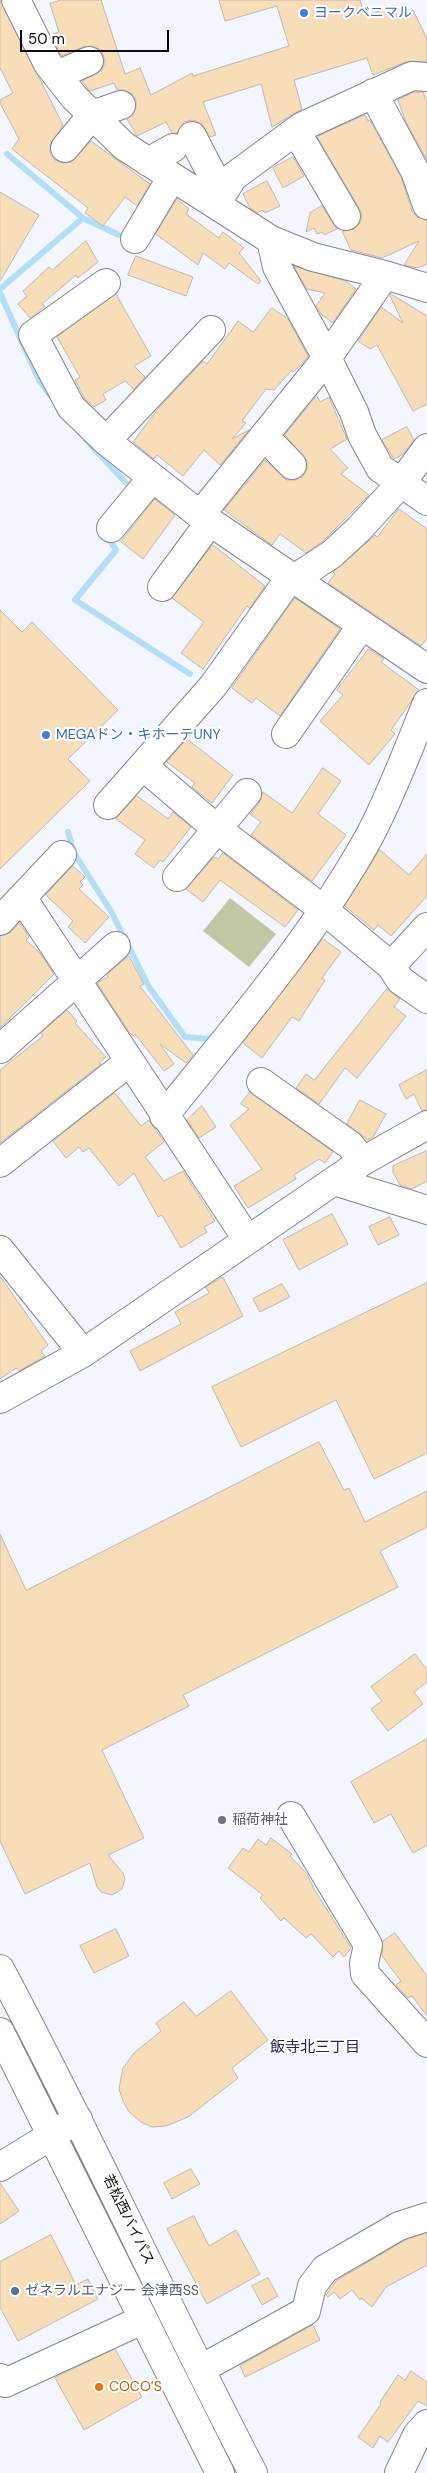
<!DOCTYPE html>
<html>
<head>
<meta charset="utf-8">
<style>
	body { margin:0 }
	#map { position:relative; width:427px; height:2473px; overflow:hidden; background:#f3f5ff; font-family:"DM Sans",sans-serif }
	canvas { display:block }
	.scale { position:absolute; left:20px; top:30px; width:149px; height:22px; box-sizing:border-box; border:2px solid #0b0c0f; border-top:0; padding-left:6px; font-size:15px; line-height:18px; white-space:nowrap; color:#0b0c0f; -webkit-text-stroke:4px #fff; paint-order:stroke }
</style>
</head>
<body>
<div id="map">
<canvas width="427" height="2473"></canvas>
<div class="scale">50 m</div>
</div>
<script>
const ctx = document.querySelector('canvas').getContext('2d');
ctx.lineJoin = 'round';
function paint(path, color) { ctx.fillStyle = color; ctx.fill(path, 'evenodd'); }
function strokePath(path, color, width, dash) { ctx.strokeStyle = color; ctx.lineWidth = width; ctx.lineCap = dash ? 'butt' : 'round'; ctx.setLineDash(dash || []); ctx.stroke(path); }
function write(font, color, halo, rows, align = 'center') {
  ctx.font = font + ' "DM Sans","Noto Sans JP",sans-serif'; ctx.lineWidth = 4; ctx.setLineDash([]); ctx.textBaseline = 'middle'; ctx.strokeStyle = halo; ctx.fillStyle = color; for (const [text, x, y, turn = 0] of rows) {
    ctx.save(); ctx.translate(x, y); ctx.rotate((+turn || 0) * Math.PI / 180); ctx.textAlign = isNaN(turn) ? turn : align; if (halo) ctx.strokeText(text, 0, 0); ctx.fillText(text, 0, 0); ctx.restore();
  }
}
paint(new Path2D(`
	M230,898L276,934L249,967L203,931Z`), '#c1c6a3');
strokePath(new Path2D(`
	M7,154L83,218L119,235
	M0,289L83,218
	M0,293L39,380L50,395
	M86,440L130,487L127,491
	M107,536L116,550L75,600L190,674
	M68,832L74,853L112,913L149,987L185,1037L210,1039`), '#b2def7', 6);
const building = new Path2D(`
	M0,0L63,125L50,145V153L55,160L63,163L71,162L91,141L150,184L137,206L125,197L103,226L85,213L88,208L12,149L19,139L0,103V100L13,93L0,68Z
	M61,0H101L125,74L140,68L151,95L192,73L193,76L289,46L277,6L225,21L219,0H360L365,16L393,6L397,17L413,10L427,39V61L406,62L373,75L367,58L294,80L302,109L272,127L261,84L203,102L216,135L210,137L201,123L192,120L184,122L177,133H172L166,122L137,136L127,119L133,115L136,107V100L132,94L124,90H117L114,83L90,91L82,81L102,70L105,62L103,54L99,49L91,46L83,47L61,56L51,35L59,32L50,4Z
	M415,92H423L427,102V160L406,122L398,100Z
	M365,115L368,121L370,120L401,177L412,211L417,217L427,220V264L417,268L404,265L419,241L382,258L351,250L342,231L354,229L360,223L362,215L359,208L317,137Z
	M293,157L304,176L283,188L273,168Z
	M267,181L280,206L265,213L263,210L257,213L250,208L243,194Z
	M0,192L39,215L0,281Z
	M177,199L189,209L186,214L219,238L223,232L244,248L239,253L261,281L258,284L229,263L225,269L203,253L198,265L156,234Z
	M322,206L337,229L324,235L322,232L317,234L314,228L306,232L310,213Z
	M86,241L98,262L78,278L76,275L42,304L45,306L30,318L18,304L27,296L23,291L49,267L52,270Z
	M136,256L193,277L186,296L128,275Z
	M294,266L346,281L356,289L333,323L321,314L316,306L325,293L307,289Z
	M116,294L151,356L134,366L145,377L134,389L125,381L103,394L106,400L94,407L85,399L75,380L80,377L57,337Z
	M391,294L427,316V404L413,411L377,345L370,349L358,341L381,307L403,323L390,296Z
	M272,308L288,319L308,356L300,366L293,372L292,370L274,390L266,389L242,421L246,423L232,439L249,430L220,465L204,450L183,476L157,455L154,459L133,442L157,410L203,361L207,364L238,321L253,332Z
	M317,396L320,402L329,397L347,439L330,449L348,468L341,474L369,495L322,542L306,553L280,534L272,545L224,510L265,460L287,480H296L303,476L307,469V461L285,435Z
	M407,427L414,440L403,454L394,459L382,440Z
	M155,499L175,515L143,559L121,542Z
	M399,509L427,529V638L421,646L328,583L335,574L333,572L375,535L377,537Z
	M213,545L265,586L250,608L247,606L203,669L181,653L204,622L172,598Z
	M295,598L340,629L280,716L256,698L252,703L232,688Z
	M0,610L22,632L32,622L118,710L68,759L90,781L0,869Z
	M369,649L384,659L381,662L419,690L391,730L395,734L369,765L320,721L343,695L337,690Z
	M187,739L233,775L212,803L192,787L195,783L167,762Z
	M323,768L341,781L318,814L346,835L312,881L251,835L261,822L250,814L259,803L263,792L292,813Z
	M137,796L168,819L173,812L191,827L163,862L160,860L154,868L135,854L145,840L116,819Z
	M380,850L409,875L427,854V896L391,936L378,925L374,930L345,906Z
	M223,853L298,910L285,927L220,880L203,902L186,889L214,857L218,859Z
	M73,866L85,877L80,882L83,885L79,889L109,917L85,943L68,927L73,921L46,895Z
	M20,923L29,937L26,940L40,953L54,974L0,1028V936L11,932Z
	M323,939L341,952L322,978L325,980L299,1021L292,1017L262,1058L243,1043Z
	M129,956L144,984L140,986L193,1055L186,1063L160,1044L174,1064L164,1071L135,1034L133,1036L129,1032L97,983L108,977L107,975Z
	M387,989L400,999L394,1007L406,1016L357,1078L345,1068L319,1104L296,1088L306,1074L314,1080Z
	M67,1010L77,1021L75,1023L106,1057L99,1063L101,1064L0,1143V1070L43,1036L41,1033Z
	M427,1070V1109L422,1111L414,1094L406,1099L399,1085Z
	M250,1092L333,1152L325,1163L319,1159L294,1175L296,1179L248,1208L234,1186L262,1169L230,1125L249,1109L241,1104Z
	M115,1093L141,1126L149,1120L164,1142L145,1157L164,1181L183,1171L215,1221L204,1227L207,1232L181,1248L162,1215L158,1217L134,1173L119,1186L89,1148L83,1152L79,1147L66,1158L53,1141Z
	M360,1100L386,1114L373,1137L368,1140L347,1124Z
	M202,1106L216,1127L199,1138L187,1120Z
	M427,1151V1181L412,1189L400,1185L393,1172V1166Z
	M332,1214L348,1244L299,1270L283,1240Z
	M390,1217L399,1235L378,1245L369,1227Z
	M0,1276L48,1345L41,1351L45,1356L19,1371L16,1368L0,1379Z
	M223,1277L243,1316L140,1371L130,1351L181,1324L175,1312L209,1293L206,1287Z
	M427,1283V1453L374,1479L336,1400L241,1447L212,1387Z
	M282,1284L290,1297L260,1312L253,1299Z
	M319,1442L344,1490L349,1488L365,1522L427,1491V1527L380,1551L398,1587L183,1695L189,1706L102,1750L144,1838L108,1855L123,1873L125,1879L122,1889L112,1895L101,1892L97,1887L90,1863L25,1894L0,1841V1534L26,1590Z
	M415,1654L427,1670V1682L414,1692L423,1704L388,1731L371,1709L382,1701L371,1687Z
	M427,1739V1845L413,1853L391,1814L374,1823L351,1782Z
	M271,1838L292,1854L290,1856L307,1874L314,1889L351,1948L344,1957L339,1951L333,1957L311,1934L306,1938L284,1918L281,1921L260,1898L263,1895L228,1868L243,1848L249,1852L258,1839L266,1845Z
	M116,1929L129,1956L94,1973L80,1946Z
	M395,1933L427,1976V2016L412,1996L408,1998L396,1985L401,1981L382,1956V1942Z
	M231,1991L268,2040L232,2068L238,2078L188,2117L166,2126L152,2127L141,2122L129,2112L123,2101L119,2089L123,2068L134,2053L161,2031L156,2023L184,2002L196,2016Z
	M191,2169L200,2184L172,2199L164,2183Z
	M0,2183L19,2211L0,2224Z
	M194,2216L209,2246L236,2230L260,2274L207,2304L167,2229Z
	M427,2233V2265L386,2287L372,2307L361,2298L360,2300L352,2290L340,2299L334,2292L328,2297L326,2295L336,2281L405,2240Z
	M51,2235L76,2285L88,2279L98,2299L18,2341L0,2307V2262Z
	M268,2278L278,2296L262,2305L252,2286Z
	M313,2325L320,2340L245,2377L240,2366Z
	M115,2349L142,2397L84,2430L55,2378Z
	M411,2371L427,2382V2406L418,2401L388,2442L380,2436L373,2448L358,2437L381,2404L380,2402L398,2375L405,2380Z`);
paint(building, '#f7ddb8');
strokePath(building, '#bdb8af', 1);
const minor = new Path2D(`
	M16,0L48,64L74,97L124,146L271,240L313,257L385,275L427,288
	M57,75L89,61
	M373,93L415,171L427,205
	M296,131L346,216
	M192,136L222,194
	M65,148L92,115L121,105
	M148,162L173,148
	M216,204L233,177L301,127L412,76L427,77
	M135,239L172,177
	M271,240L277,267L327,358L354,412L362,435L380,468L427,501
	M106,283L33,335L71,407L106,441L200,515L427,669
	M264,436L292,465
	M106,441L211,330
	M200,515L327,358L385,275
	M111,528L152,478
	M162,587L210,522
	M286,734L362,625
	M143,766L217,829L324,910L391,966L400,980L427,999
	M108,805L213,686L285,585L332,554L359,529L401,483L427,448
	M177,877L247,793
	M23,899L247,1239
	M0,921L62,855
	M391,966L427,927
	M0,1049L116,946
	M261,1082L350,1145L363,1161
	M164,1116C236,1026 314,937 370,835C392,793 409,747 427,703
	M0,1163L129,1062
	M334,1181L427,1210
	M0,1250L83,1353
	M0,1399L83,1353L363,1161L427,1125
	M291,1816L368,1945L364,1963L365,1974L427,2043
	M0,2167L78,2119
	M201,2369L306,2311L312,2286L325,2269L399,2226L427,2217
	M0,2378L5,2383L142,2320
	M399,2473L417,2435L427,2424`);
const highway = new Path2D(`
	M0,1969C89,2135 166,2306 253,2473
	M0,2032L220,2473`);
strokePath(minor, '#85868f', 30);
strokePath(highway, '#85868f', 30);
strokePath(minor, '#fff', 28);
strokePath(highway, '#fff', 28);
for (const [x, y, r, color] of [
	[304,13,5,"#3f7fe0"],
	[46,735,5,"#3f7fe0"],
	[222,1820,5,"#6b7280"],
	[15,2291,5,"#5c6f8a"],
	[99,2387,5,"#e8710a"]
]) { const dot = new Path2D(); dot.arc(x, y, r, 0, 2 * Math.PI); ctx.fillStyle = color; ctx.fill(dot); strokePath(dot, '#fff', 2); }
write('14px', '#366cbe', '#fff', [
	["ヨークベニマル",314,13],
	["MEGAドン・キホーテUNY",56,735]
], 'left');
write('14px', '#5b616d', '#fff', [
	["稲荷神社",232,1820]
], 'left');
write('14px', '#0b0c0f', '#fff', [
	["若松西バイパス",128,2220,64]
]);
write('14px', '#4e5e75', '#fff', [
	["ゼネラルエナジー 会津西SS",25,2291]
], 'left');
write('14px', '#c56008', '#fff', [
	["COCO’S",109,2387]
], 'left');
write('15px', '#21265f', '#fff', [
	["飯寺北三丁目",315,2048]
]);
</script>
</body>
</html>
